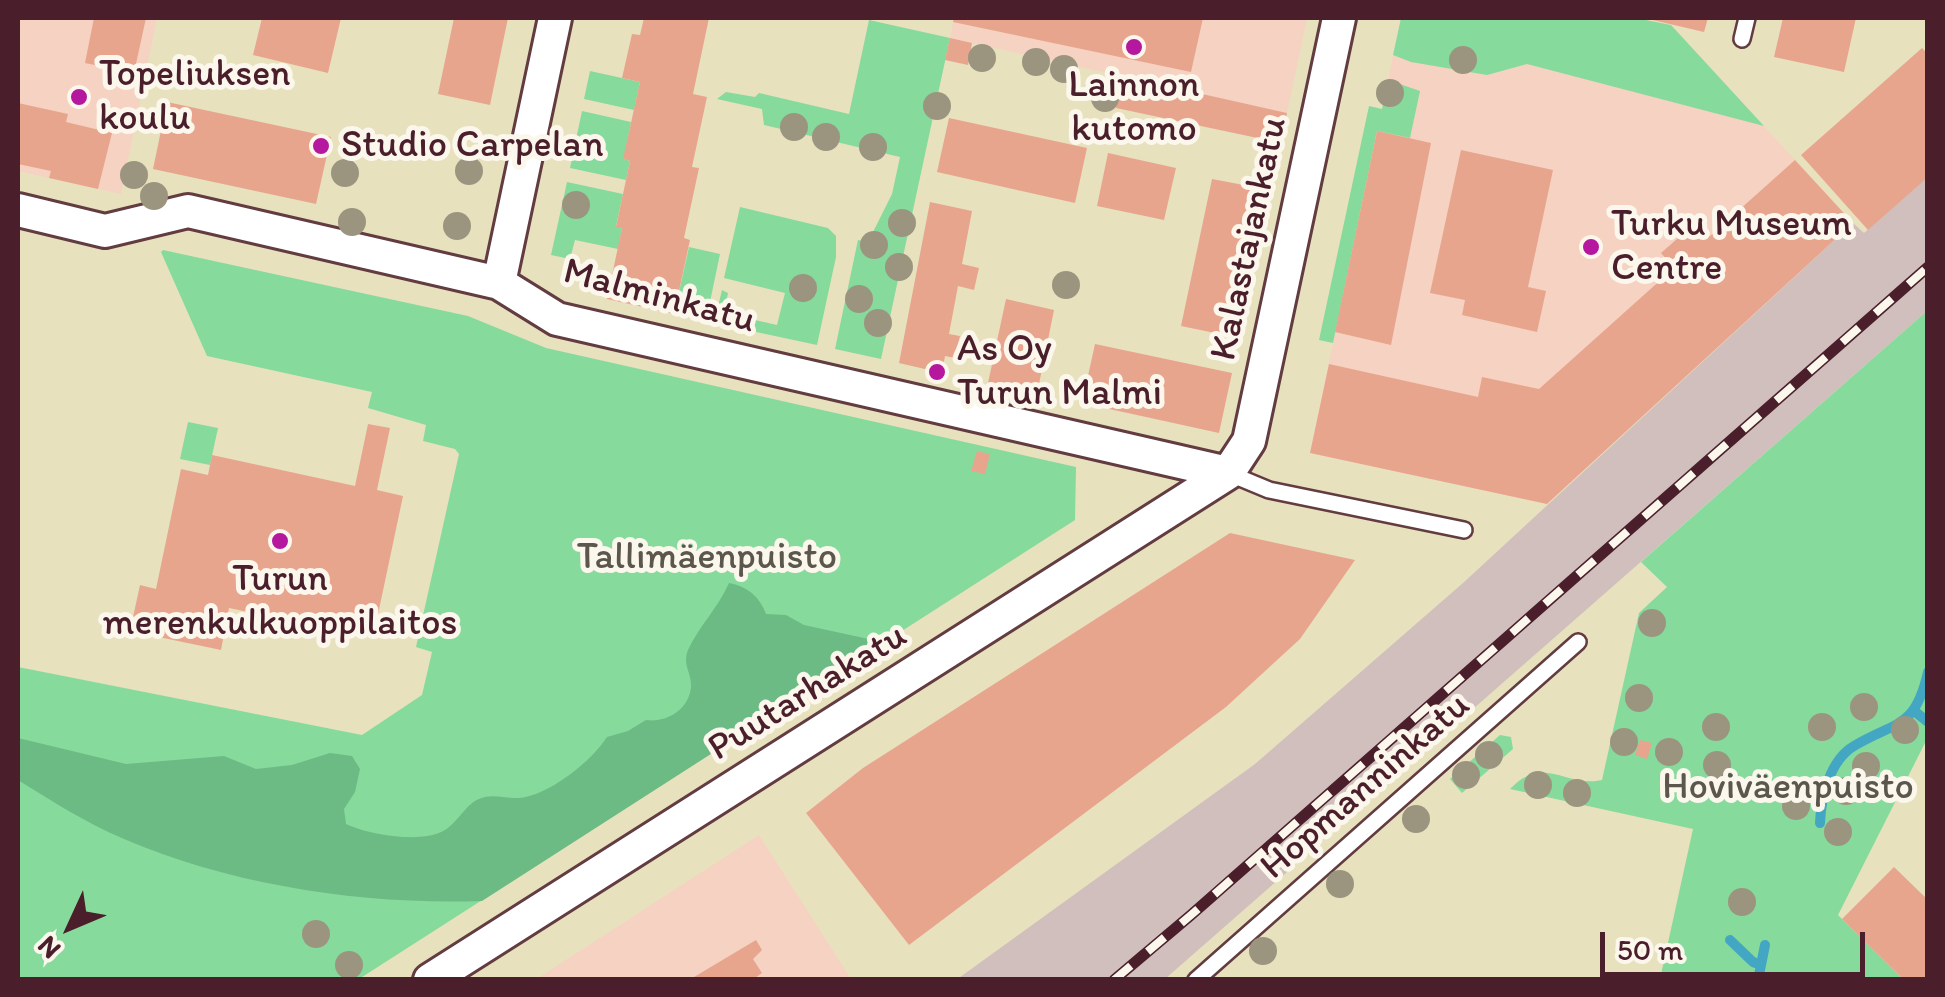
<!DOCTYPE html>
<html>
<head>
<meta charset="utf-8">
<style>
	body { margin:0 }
	#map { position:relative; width:1945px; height:997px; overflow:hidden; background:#e8e1be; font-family:Itim,sans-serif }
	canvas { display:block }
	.frame { position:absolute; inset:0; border:20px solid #4a1f2b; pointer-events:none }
	.north { position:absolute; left:20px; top:877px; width:100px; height:100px; -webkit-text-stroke:8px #fbf7ec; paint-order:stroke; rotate:226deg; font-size:28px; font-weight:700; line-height:40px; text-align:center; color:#4a1f2b }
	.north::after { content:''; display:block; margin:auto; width:35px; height:45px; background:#4a1f2b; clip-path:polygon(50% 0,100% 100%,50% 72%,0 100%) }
	.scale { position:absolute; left:1600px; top:932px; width:265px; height:45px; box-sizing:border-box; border:5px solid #4a1f2b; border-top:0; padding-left:12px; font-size:30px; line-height:35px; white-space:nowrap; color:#4a1f2b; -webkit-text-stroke:8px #fbf7ec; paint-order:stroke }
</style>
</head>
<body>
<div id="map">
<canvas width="1945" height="997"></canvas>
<div class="frame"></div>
<div class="north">N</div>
<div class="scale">50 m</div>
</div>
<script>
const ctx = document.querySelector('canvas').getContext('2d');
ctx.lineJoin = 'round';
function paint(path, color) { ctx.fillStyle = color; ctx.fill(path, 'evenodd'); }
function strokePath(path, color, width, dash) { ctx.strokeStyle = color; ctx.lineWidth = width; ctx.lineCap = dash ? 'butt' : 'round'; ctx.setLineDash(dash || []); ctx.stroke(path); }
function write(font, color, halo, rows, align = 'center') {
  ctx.font = font + ' Itim,sans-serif'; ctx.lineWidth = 10; ctx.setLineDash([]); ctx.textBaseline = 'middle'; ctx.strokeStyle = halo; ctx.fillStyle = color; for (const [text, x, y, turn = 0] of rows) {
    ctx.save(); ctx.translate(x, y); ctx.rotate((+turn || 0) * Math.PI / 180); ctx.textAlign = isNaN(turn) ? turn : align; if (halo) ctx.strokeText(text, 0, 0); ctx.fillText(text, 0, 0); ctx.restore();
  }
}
paint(new Path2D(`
	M18,18H157L121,194L18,171Z
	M954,18H1307L1287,113L950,38Z
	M1401,18H1636L1671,25L1853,223L1547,504L1310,453Z
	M759,835L851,979L535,980Z`), '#f5d2c2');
paint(new Path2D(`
	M1927,177V311L1165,979L956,980L1255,764L1463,583L1853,223L1864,233Z`), '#d1bfbd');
paint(new Path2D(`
	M1401,18H1636L1671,25L1764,126L1527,64L1487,75L1411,62L1393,55Z
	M869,20L950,38L881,359L835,349L858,240L868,242L892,194L900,157L764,125L762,109L717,99L726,92L755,97L759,93L849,114Z
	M590,71L640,82L634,110L584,99Z
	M1388,80L1420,91L1410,138L1377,131L1333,343L1319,340L1369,106L1382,109Z
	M582,111L631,122L624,159L630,161L626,180L570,168Z
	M567,182L623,194L616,226L622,228L618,249L575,240L570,259L551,255Z
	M740,207L828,228L836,236V257L817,345L714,323L722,290L728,293L724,313L777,325L785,293L724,278Z
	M689,247L720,254L706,321L674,314Z
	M163,250L468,316L546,348L1076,467L1075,520L359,979H18V667L362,735L422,695L432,652L416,647L459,454L455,449L423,441L426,425L368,408L372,392L207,356L161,252Z
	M1927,311V739L1838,915L1903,979H1660L1693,829L1510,789C1544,753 1565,788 1602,780L1639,613L1667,587L1641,562Z
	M188,422L218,428L210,465L180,459Z
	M1500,735L1511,737L1513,749L1462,793L1450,779Z`), '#86da9c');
paint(new Path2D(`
	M729,583C747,586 760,597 766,614L786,615L804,625L873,640L879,646L482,901C364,905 234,886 124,839C86,823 52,801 18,780V738L126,764L224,756L256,769L292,765L330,753L352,756L360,769L355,792L344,809L346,824C369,835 423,844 445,830C458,822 467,803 479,799C493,793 506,799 519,798C548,796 592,761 607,737L628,731L646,720C666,723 689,710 691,687C692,673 682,665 688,650C699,626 718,608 729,583Z`), '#6cba84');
strokePath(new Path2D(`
	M1913,710L1928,722
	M1820,823C1821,797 1830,760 1854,746C1895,721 1915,730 1928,672
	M1730,940L1753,962L1761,965
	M1758,980L1765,945`), '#43a7c3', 10);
paint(new Path2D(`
	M94,18H146L134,73L85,63Z
	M262,18H341L328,73L253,55Z
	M454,18H508L490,105L438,94Z
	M644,18H709L693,94L707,97L692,167L699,168L684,238L690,240L674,314L607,299L622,228L616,227L630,161L623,159L640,82L622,78L632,34L640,35Z
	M954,18H1203L1191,72L953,22Z
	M1644,18H1708L1704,32Z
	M1783,18H1856L1844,72L1774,57Z
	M950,38L972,43L968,65L945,60Z
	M1922,48L1928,54V177L1868,230L1801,155Z
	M1122,76L1287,113L1281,143L1116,108Z
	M167,102L331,137L316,204L153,169Z
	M18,103L68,114L66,122L112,133L98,189L49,178L51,171L18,164Z
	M949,118L1087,148L1075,203L937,172Z
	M1377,131L1431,143L1391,345L1335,332Z
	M1461,150L1553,170L1528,287L1546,291L1537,332L1462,315L1465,300L1430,293Z
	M1108,153L1176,168L1164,220L1097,206Z
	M1795,160L1853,223L1547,504L1310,453L1329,364L1478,397L1482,377L1539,389L1674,268L1661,253L1685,232L1689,236L1701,226L1710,236Z
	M1212,179L1270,190L1239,338L1181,326Z
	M930,202L972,211L962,264L979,268L974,290L958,286L949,334L960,336L955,358L945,356L942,373L899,363Z
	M1006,299L1054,310L1037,394L988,383Z
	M1095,344L1232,373L1219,433L1082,403Z
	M368,424L390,428L377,490L403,496L373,638L229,608L221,650L130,631L140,585L156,589L181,469L208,475L212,455L355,486Z
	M977,451L990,454L985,474L971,471Z
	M1230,533L1355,560L1300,639L1226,707L909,945L806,813L863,768Z
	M1640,740L1652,743L1647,759L1635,755Z
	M1894,867L1928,900V980H1904L1842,919Z
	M756,940L762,950L753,959L762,973L752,980H689Z`), '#e8a58d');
const lane = new Path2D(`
	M1742,39L1747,18
	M1228,473L1269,490L1464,530
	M1196,980L1578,642`);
const street = new Path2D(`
	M18,210L105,231L188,211L499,283L557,319L1228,473
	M499,283L555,18
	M430,980L1228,473L1249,441L1339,18`);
strokePath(lane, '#623c41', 20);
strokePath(street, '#623c41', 38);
strokePath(lane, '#fff', 15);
strokePath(street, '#fff', 32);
const rail = new Path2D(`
	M1114,980L1191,915L1928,267`);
strokePath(rail, '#4a1f2b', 11);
strokePath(rail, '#fbf7ec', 8, [22]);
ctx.fillStyle = '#9b9580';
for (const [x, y] of [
	[982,58],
	[1463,60],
	[1036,62],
	[1064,69],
	[1390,93],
	[1105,98],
	[937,106],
	[794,127],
	[826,137],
	[873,147],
	[469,171],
	[345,173],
	[134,175],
	[154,196],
	[576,205],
	[352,222],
	[902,223],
	[457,226],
	[874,245],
	[899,267],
	[1066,285],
	[803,288],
	[859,299],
	[878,323],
	[1652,623],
	[1639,698],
	[1864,707],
	[1716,727],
	[1822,727],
	[1905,730],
	[1624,742],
	[1669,752],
	[1489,755],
	[1717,765],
	[1866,766],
	[1466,775],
	[1538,785],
	[1846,791],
	[1577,793],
	[1796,806],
	[1416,819],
	[1838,832],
	[1340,884],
	[1742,902],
	[316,934],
	[1263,951],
	[349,965]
]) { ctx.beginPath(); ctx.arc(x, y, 14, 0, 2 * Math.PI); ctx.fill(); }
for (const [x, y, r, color] of [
	[1134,47,10,"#b5179e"],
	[79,97,10,"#b5179e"],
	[321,146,10,"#b5179e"],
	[1591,247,10,"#b5179e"],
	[937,372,10,"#b5179e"],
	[280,541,10,"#b5179e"]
]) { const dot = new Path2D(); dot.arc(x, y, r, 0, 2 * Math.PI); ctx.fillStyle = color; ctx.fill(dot); strokePath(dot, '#fbf7ec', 4); }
write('38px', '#4a1f2b', '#fbf7ec', [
	["Topeliuksen",99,75],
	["koulu",99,119],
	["Lainnon",1134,86,"center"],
	["kutomo",1134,130,"center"],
	["Studio Carpelan",341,146],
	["Turku Museum",1611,225],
	["Centre",1611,269],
	["As Oy",957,350],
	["Turun Malmi",957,394],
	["Turun",280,580,"center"],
	["merenkulkuoppilaitos",280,624,"center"]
], 'left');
write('38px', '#4a1f2b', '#fbf7ec', [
	["Kalastajankatu",1250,239,-78],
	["Malminkatu",659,297,15],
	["Puutarhakatu",808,693,-32],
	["Hopmanninkatu",1366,787,-41]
]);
write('38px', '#5c574d', '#fbf7ec', [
	["Tallimäenpuisto",707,558],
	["Hoviväenpuisto",1788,788]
]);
</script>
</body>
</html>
